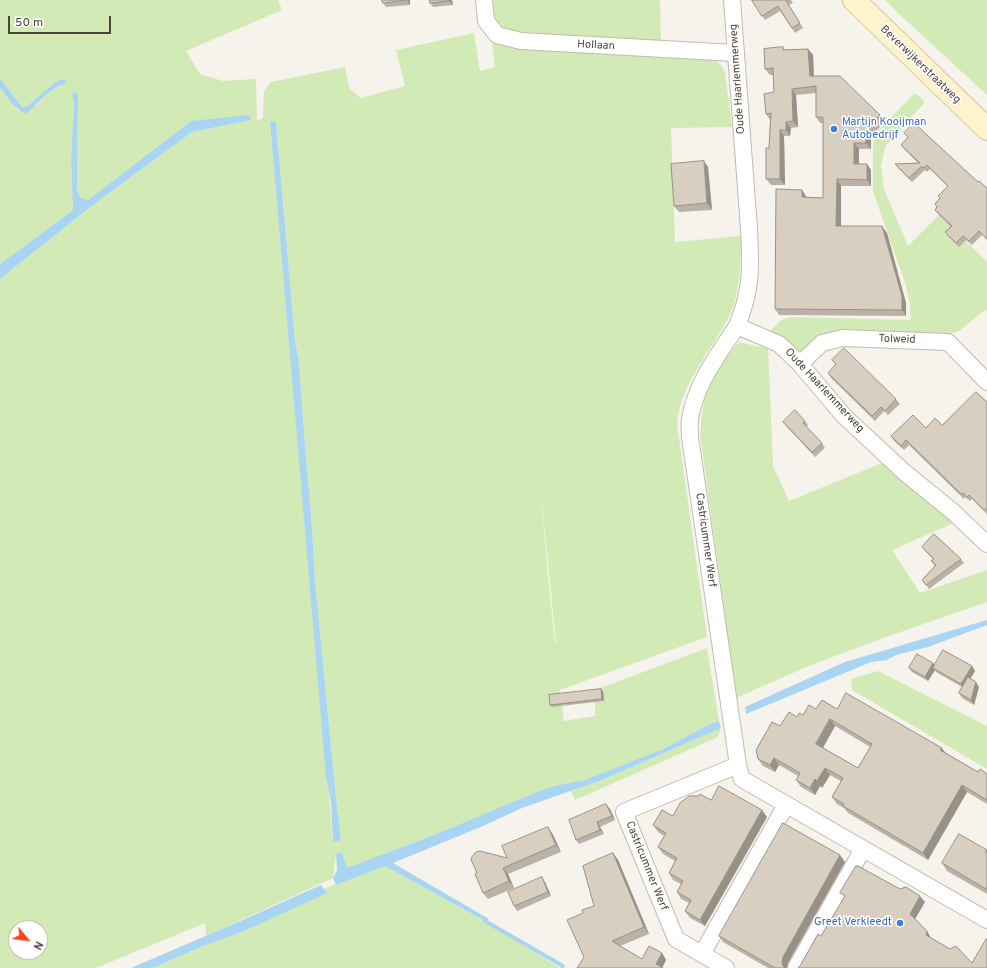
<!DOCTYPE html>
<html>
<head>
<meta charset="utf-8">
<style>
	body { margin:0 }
	#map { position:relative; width:987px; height:968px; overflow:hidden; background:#f6f3ec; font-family:Overpass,sans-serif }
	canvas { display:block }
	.north { position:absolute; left:8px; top:920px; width:40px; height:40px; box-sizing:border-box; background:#fff; border:1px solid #b7b4b0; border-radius:50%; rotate:119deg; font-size:11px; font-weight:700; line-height:16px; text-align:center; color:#4b4439 }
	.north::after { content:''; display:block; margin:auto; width:14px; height:18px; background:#fc3f1d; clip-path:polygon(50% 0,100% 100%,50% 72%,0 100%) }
	.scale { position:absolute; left:8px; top:16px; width:103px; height:18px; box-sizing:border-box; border:2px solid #4b4439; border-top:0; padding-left:5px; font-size:12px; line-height:14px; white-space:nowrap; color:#4b4439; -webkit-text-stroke:3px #fff; paint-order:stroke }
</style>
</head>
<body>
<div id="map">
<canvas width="987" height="968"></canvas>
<div class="north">N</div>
<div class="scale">50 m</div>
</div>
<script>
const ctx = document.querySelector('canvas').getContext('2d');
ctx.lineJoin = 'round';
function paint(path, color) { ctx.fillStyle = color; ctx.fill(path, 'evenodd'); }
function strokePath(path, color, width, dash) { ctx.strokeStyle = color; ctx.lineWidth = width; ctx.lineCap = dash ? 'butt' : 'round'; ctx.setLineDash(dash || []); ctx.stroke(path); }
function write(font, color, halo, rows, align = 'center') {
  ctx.font = font + ' Overpass,sans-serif'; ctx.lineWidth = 3; ctx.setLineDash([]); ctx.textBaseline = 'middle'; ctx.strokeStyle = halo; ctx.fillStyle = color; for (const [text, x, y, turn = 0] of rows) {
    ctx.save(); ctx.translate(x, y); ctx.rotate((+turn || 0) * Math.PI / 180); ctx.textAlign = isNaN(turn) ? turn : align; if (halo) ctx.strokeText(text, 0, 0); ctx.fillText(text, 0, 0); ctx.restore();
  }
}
paint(new Path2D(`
	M0,0H278L282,10L186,51L200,74L223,81L256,79L257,121L263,118L264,91L271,82L345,67L349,88L361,98L405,86L396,50L474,33L480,71L495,67L492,42L516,48L708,59C717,60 721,63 725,72L732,127L671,128L675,242L741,236C741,257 740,292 731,312C714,349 680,382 677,424L707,637L560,690L564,721L595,716V690L707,648L719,721L710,724L663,749L582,781C549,784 519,800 489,813C442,832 394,850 347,869L341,855L336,854L333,878L206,936L205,923L96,968H0V279L93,205L192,132L251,120L191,121L88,200L81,199L77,191L78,95L75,92L72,93L74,104L71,160L73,210L0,264V88L13,105L19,111L38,104L52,89L60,84L61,79L54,83L26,107H22L0,78ZM270,122H276L295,341L299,362L305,446L311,513L315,581L336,798L341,839L333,842L281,250ZM541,492L556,643H555L548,578ZM16,928H40V952H16Z
	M492,0H660L661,44L516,34L500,28L493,14Z
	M885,0H987V95L898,13Z
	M915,93L925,102L885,147L881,166L884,189L908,246L939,215L987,262V310L982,312L959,331L949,334L834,333L806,352L799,351L771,330L781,320L791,317L911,320L910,303L905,283L873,191V151L874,135Z
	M739,342L768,349L773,466L789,501L882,463L956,522L892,550L920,593L987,570V602L889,636L811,665L736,698L700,434C702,416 703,398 710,382C717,368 729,354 739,342Z
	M878,671L987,726V769L852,690L851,679Z
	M721,728L718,737L575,800L571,791L602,780Z
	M385,866L485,921L560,968H153L203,946L247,930L326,893L324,889L336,884V885Z`), '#d2eab5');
paint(new Path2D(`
	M0,78L22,107H26L54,83L61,79L67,81L65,84C52,85 37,106 25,114L13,105L0,88Z
	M75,92L78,95L77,191L81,198L88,200L191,121L249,115L251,120L192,132L93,205L0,279V264L73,210L71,160L74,104L72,93Z
	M270,122H276L295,341L299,362L305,446L311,513L315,581L336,798L341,840L333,842L331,804L326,776Z
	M987,620V625L928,647L896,655L887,660L871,662L746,714L745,707L845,662Z
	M719,721L721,728L602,780L522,808L483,826L393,863L489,919L485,921L385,866L336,885L333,878L337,870L336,854L342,853L347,868C395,850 443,832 489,812C519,800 549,784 582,781L663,749L710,724Z
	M321,885L327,893L247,930L203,946L153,968H131L245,919Z`), '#a9d4f2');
strokePath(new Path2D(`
	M485,921L563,966L562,968`), '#a9d4f2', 4);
const street = new Path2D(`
	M484,0L486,21L497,35L521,41L735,53
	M732,0L749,229C751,267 752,289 737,326L779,344L800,364L844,416L903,471L952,511L987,544
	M737,326C718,355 696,383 690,419C689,425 690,431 690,437L738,765L742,779L987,920
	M800,364L822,343L843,338L948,342L987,382
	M702,954L786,805
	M726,968L676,939L624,812L738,765
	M796,968L863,849`);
const secondary = new Path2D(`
	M854,0L987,129`);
strokePath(street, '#c2bbae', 18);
strokePath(secondary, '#d6c79b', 24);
strokePath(street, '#fff', 16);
strokePath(secondary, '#fff3cd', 22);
paint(new Path2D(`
	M410,0V5L386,7L383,3Z
	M452,0L453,5L433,7L430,3Z
	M752,0H791L793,3L789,5L803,28L795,33L780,11L765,20Z
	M783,47L784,50L808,49L813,55L814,76L880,115L885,122L871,136V149H859V164L871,170V186H841V226L887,233L906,303V316L779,315L775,309L806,196V197L823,198V123H820L816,117V93L796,95L798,127L791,128L790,136H784L785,185H771L766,179L769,148L770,120L766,114L774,92L773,75H770L765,69Z
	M904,133L987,188V240L982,235L972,245L966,240L959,247L948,236L945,232L951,227L938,214L935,210L937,207L935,204L940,199L938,196L948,187L930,169L927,172L925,170L912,182L898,168L895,164L918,163L904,149L901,145L908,138Z
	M708,167L712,210L679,212L674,206Z
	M832,360L896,399L900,404L888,415L884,411L875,421L831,378L828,373L836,365Z
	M987,402V514L972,499L970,501L965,497L964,499L909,445L904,450L894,441L891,436L926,428L942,425Z
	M805,421L808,425L806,427L822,443L825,448L815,457L786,426L783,422Z
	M922,547L961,559L964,563L929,589L922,580L935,566L931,561L933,559L925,551Z
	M933,663L934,665L972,666L975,671L970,679L979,687L974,705L962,698L959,693L962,687L936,672L935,670L928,681L912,672L909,668Z
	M603,691L604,701L552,707L550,705Z
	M816,709H837L946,753L978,772L987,774V804L967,792L928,860L848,813L844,808L837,804L832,797L841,781L830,775L822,788L820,786L815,795L801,787L796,780L798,776L779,765L775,772L763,766L758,759L780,726L797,717L803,715ZM835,726L870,747L858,768L823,748Z
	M711,800L767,817L705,926L690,918L685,911L689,903L681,899L677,892L681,884L673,880L669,873L675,861L663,854L658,847L664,836L658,832L653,825Z
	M610,809L615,820L600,827L604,834L579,844L576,840Z
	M552,833L561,852L508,874L514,888L488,899L483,893L477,873L507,858Z
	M987,850V894L947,871L942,863Z
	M613,853L618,860L649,934L620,946L642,959L662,953L666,960L662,968L584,957L583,913L594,906Z
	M845,862L788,963L787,968H768L723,942L719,936Z
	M545,882L551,896L517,911L514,906Z`), '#bab2a6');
paint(new Path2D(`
	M407,0H410V5Z
	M449,0H452L453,5L449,1Z
	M808,49L813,55L814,82L810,76Z
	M792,89L796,95L798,127L793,121Z
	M786,122L791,128L790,136L786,130Z
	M780,130L784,136L785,185L780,179Z
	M866,130L871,136V149L866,143Z
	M854,143L859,149V170L854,164Z
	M704,161L708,167L712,210L707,203Z
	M867,164L871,170V186L867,180Z
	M837,179L841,186V232L836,226Z
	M802,190L806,196V204L802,197Z
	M882,226L887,233L906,303V316L902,310Z
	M933,663L936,667L933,668L935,670L928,681L925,677Z
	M972,666L975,671L964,689L961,684Z
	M976,682L979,687L974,705L971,700Z
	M601,689L603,691L604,701L602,699Z
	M830,719L835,726L821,751L816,744Z
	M942,748L947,755L940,750Z
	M774,758L779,765L775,772L770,765Z
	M825,768L830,775L822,788L817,781Z
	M815,779L820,786L815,795L810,788Z
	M962,785L967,792L928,860L923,853Z
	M606,804L610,809L615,820L612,816Z
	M762,810L767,817L705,926L700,920Z
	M597,822L600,827L604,834L600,830Z
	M548,827L552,833L561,852L556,845Z
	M613,853L618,860L649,934L644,927Z
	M840,855L845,862L788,963L787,968H785L783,966L782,962L783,957Z
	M503,868L508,874L514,888L509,881Z
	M542,877L545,882L551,896L548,892Z
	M920,896L925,902L914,921L910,914Z
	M927,931L931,938L926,935Z
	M662,953L666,960L662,968L656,964Z`), '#979187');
const building = new Path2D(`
	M382,0H407L383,3Z
	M430,0H449V1L430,3Z
	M752,0H788L786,1L800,23L792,28L778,6L762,16Z
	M783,47V50L808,49L810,76H840L880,115L866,130V143H854V164H867V180L837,179L836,226H882L902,296V310L775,309L776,189L802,190V197L823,198V117H816V86L792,89L793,121L786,122V130H780V179H766V148H769L771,113L766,114L764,94L774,92L773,68L765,69L764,49Z
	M914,123L978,182L979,181L987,188V239L979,231L969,241L963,236L956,243L945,232L952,226L935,210L937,207L935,204L940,198L938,196L948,186L927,165L924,168L922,166L909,178L895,164L920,163L901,145L908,137L904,133Z
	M704,161L707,203L674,206L671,164Z
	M844,348L896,399L885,411L881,407L872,416L828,373L836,364L832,360Z
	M976,392L987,402V509H986L984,510L969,495L967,497L963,493L961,494L906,440L901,446L891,436L913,415L926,428L935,418L942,425Z
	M795,410L805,421L803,423L822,443L812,452L783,422Z
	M934,534L961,559L926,585L922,580L936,565L931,561L934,559L922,547Z
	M943,650L972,666L961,684L933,668Z
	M917,654L933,663L925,677L909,668Z
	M968,677L976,682L971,700L959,693Z
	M601,689L602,699L550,705L549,695Z
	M846,693L942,748L940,750L978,772L980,769L987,774V800L962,785L923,853L843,806L844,804L832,797L843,778L825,768L817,781L815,779L810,788L796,780L800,773L774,758L770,765L758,759L756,750L772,722L780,726L789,712L797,717L799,713L803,715L809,705L816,709L822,700L837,709ZM830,719L872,744L858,768L816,744Z
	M719,786L762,810L700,920L685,911L691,900L677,892L683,881L669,873L677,858L658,847L666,833L653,825L662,810L673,816L680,803L689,796H699L700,794L711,800Z
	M606,804L612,816L597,822L600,830L576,840L569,820Z
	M783,823L840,855L783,957L782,962L783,966L785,968H775L719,936Z
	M548,827L556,845L503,868L509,881L483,893L475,874L477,873L472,862L471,858L476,852L480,851L507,858L502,846Z
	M959,834L987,850L985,852L987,853V887L986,889L942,863Z
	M613,853L644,927L612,941L642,959L649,946L662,953L656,964L663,968H577L584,957L567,920L583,913L582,910L594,906L583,866Z
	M856,866H858L900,889L906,887L920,896L910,914L927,931L926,935L950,949L956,946L972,963L986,939H987V968H798L800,966L818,934L821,936L845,896L840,893Z
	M542,877L548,892L514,906L508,892Z`);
paint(building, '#d8cfc1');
strokePath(building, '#979187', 1);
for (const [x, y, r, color] of [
	[834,129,4,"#3f7fe0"],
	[900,923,4,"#3f7fe0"]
]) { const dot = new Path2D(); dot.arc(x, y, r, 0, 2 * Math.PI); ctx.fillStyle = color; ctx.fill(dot); strokePath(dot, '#fff', 1.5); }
write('11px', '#4b4439', '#fff', [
	["Hollaan",596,46,3],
	["Beverwijkerstraatweg",920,65,44],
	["Oude Haarlemmerweg",738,79,-94],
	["Tolweid",897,340,2],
	["Oude Haarlemmerweg",824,391,47],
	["Castricummer Werf",705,540,82],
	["Castricummer Werf",646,866,68]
]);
write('11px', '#366cbe', '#fff', [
	["Martijn Kooijman",842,123],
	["Autobedrijf",842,136],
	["Greet Verkleedt",892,923,"right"]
], 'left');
</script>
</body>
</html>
